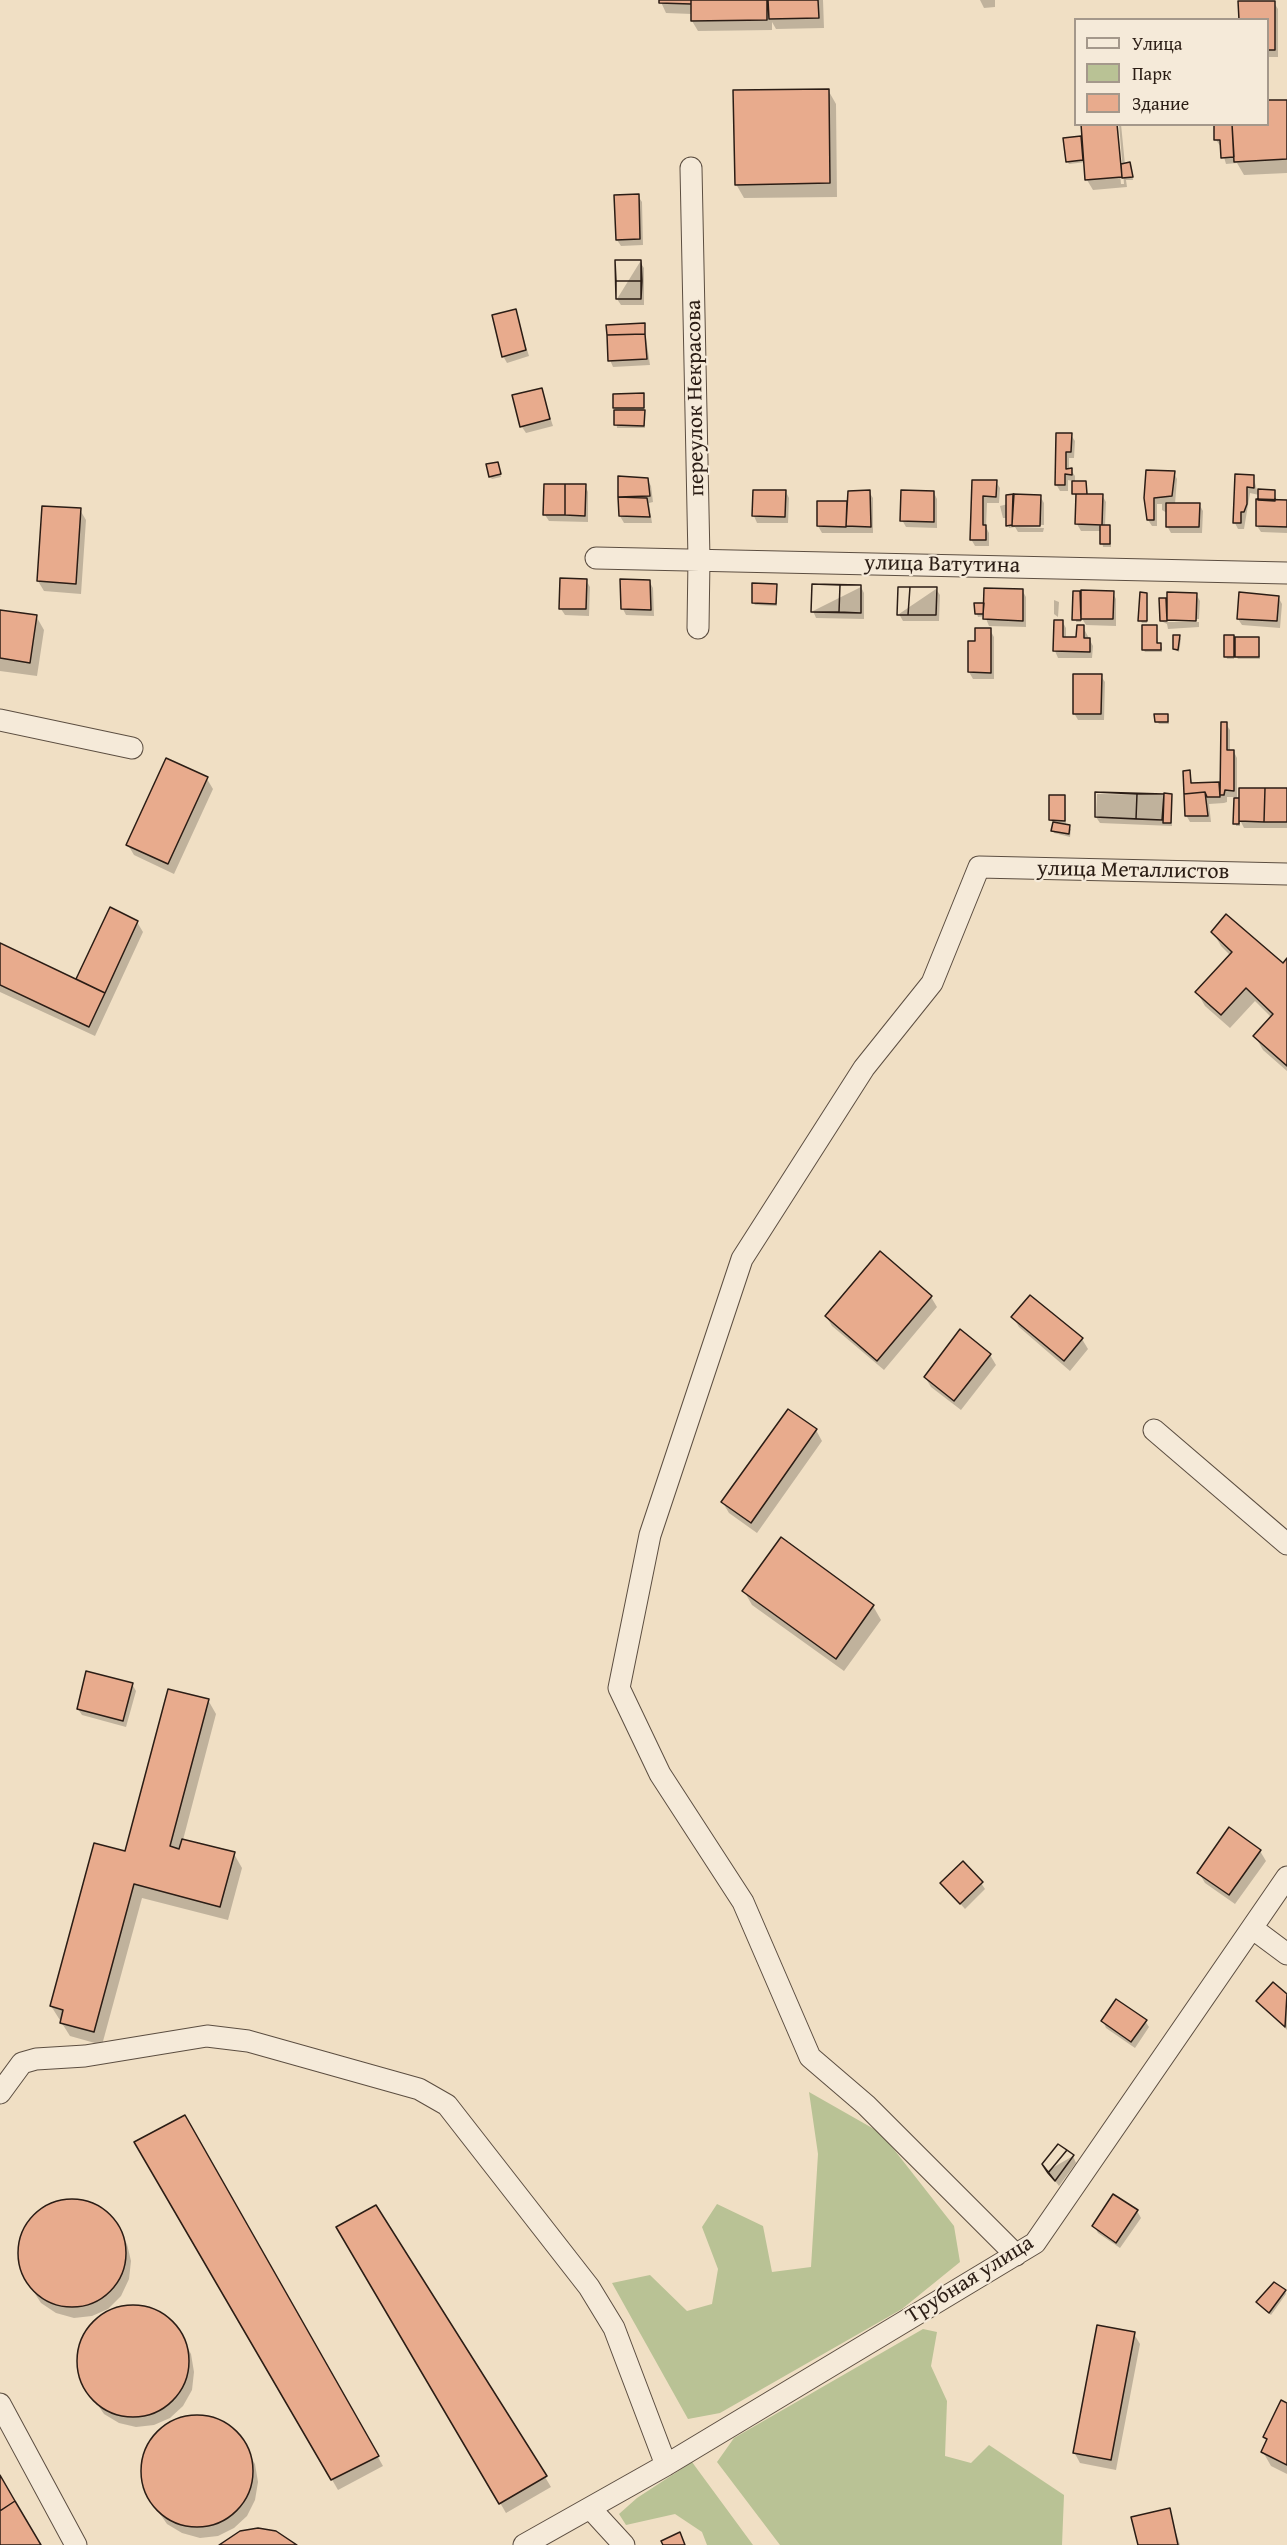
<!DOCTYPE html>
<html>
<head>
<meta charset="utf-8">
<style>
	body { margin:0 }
	#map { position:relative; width:1287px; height:2545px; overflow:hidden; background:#f0dfc4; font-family:"Gentium Book Plus",serif }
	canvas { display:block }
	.legend { position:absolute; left:1074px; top:18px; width:195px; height:108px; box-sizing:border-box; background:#f5ead9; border:2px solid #a4988b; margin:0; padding:8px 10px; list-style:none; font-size:18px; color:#2b1d15 }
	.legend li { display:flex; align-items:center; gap:12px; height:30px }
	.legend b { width:30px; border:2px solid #a4988b }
</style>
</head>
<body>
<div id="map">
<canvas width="1287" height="2545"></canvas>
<ul class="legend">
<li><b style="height:8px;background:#f5ead9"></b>Улица</li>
<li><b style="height:16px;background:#b9c295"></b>Парк</li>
<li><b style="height:16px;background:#e8ab8d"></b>Здание</li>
</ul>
</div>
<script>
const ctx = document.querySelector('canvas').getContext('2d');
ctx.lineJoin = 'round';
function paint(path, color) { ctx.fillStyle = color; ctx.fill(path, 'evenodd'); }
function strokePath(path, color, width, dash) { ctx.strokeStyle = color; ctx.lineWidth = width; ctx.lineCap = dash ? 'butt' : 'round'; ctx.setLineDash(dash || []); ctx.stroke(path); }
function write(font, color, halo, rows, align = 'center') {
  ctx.font = font + ' "Gentium Book Plus",serif'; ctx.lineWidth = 4.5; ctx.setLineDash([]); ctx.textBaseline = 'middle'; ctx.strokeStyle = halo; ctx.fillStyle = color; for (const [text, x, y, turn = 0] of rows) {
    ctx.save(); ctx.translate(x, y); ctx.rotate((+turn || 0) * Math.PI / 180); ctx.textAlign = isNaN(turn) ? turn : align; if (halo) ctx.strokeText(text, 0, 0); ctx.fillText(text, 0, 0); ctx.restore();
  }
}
paint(new Path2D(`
	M809,2092L881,2133L954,2226L960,2262L902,2309L720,2413L688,2419L612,2283L650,2275L687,2311L712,2304L718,2269L702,2227L717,2204L763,2226L772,2272L811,2267L818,2154Z
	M923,2329L937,2332L931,2366L947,2401L945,2456L971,2463L989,2445L1064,2495L1062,2545H780L717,2462L734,2438Z
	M692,2462L753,2545H707L702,2532L675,2514L626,2525L619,2514L637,2498Z`), '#b9c295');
paint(new Path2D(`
	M660,0H823L824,28L776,29L772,22V30L698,31L692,21V14L666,13Z
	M980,0H995V7L984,8Z
	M1274,3L1278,9V57H1268V20Z
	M828,90L836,104L837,197L744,198L736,184Z
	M1287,101V173L1244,175L1237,163L1226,164L1221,147L1216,140L1268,124V102Z
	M1116,124L1121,184H1124L1119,124H1121L1125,165L1129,164L1131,167L1133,180H1126L1127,187L1093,190L1087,180L1086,162L1069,164L1067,161L1080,137L1084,144Z
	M638,196L642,202L643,245L621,246L617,240Z
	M640,262L644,268V305H621L617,299Z
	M515,311L529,356L507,363L503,356Z
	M644,324L650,365L613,367L610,360Z
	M541,390L553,426L526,433L522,427Z
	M643,394L645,428H617L614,396Z
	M1071,435L1075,441L1074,458H1069V470H1071L1075,476V482L1085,483L1087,495H1102L1106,502L1105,526L1111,529V547H1103L1101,531H1081L1077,524V496L1073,493V481L1068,480V491H1060L1056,484Z
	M498,464L501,477L492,479L490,477Z
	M1174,473L1177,479L1175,504H1199L1203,511L1202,533H1171L1167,526V513L1162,510V504H1157V526H1152L1148,520L1146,498Z
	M1237,476H1253L1257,490L1274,492L1276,501L1287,502V533L1261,532L1257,526L1259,495L1250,493L1244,529H1238L1235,523Z
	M620,478L647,479L651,486L653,502L649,503L652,523H624L620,516Z
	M974,481L996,482L1000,488L999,503H987L986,527L989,533V546H975L971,539Z
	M585,485L588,492V522L549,521L545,515Z
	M786,492L789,498L788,523H757L754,516Z
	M869,492L873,498V533H822L818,526V502L849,503Z
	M934,493L937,499V528L906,527L902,520Z
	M1040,496L1044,503V525L1015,524V527L1044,528L1043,532H1018L1015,527L1009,528L1007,518H1003L1000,506Z
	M80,510L86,520L81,594L44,591L38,581Z
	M586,580L590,587L589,616L565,615L561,609Z
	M649,581L653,588L654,616L626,615L623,609Z
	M776,585L777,606L755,605L753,602Z
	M861,587L864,593V619L816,618L813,611Z
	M936,589L940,595L939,621H903L899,614Z
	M1022,590L1026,597V627L989,626L985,616L978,617L977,614L976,605H983Z
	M1079,592L1082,598L1113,593L1116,599V626L1086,625L1081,617V622H1076Z
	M1146,594L1147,623H1142L1140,620Z
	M1196,594L1200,601L1199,619H1164V622H1199V627L1168,629L1167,624L1161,621L1165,599L1168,606Z
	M1278,597L1282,604L1280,628L1242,625L1238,619Z
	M1054,600L1059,602L1058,617L1054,614Z
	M0,611L36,616L44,630L37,676L0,671Z
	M1062,621L1066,628V639H1078L1083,627L1093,646L1092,658H1058L1055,651Z
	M1156,627L1158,644L1162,647V652H1145L1143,649Z
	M990,630L994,637V679H973L969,672L976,643Z
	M1179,636L1181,639L1179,652L1174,649Z
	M1233,637L1237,643L1258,639L1260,659H1238L1234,653V659H1227L1226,656Z
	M1101,676L1105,682L1104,720H1078L1074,713Z
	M1167,715L1169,724H1159L1157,721Z
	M1226,724L1230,730V752H1234L1237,758V799L1287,789V828H1244L1240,820V826H1236L1235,797H1227V802L1224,803L1209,804L1211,822H1190L1186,815L1189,772L1193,785L1222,783Z
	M207,779L213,789L174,874L134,855L128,845Z
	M1097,794L1171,795L1172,826L1100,823L1096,817Z
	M1065,796L1066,826L1071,829L1070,837L1054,833V823L1050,820Z
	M110,909L137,922L143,932L95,1036L0,992V945L77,981Z
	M1213,932L1283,965L1287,960V1071L1263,1050L1255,1036L1272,1018L1255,1001L1230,1028L1205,1006L1197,992L1231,956L1221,946Z
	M931,1297L937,1307L884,1370L832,1326L826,1316Z
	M1013,1317L1082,1339L1088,1349L1070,1371L1019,1327Z
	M960,1331L990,1355L996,1365L961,1410L931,1387L925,1377Z
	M816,1430L822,1441L757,1533L729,1513L723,1503Z
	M744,1591L873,1606L881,1620L844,1671L752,1605Z
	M132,1684L136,1691L126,1727L82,1715L78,1709Z
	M208,1700L216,1714L183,1840L234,1854L242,1868L228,1920L142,1898L102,2045L70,2036L51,2006L126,1853Z
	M1260,1851L1266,1861L1235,1904L1205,1883L1199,1873Z
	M942,1883H981L985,1889L965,1909Z
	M1273,1984L1287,1996V2030L1258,2001Z
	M1103,2021H1145L1149,2027L1135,2048L1106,2028Z
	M185,2117L383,2466L338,2490L137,2142Z
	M1073,2156L1076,2163L1059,2186L1047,2171Z
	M65,2201H82L97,2207L110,2217L127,2244L131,2261L129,2279L121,2296L108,2309L92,2316L74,2318L56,2313L41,2303L24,2277L19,2261V2244L25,2228L35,2215L49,2205Z
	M1137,2211L1141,2218L1120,2248L1098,2233L1094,2226Z
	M338,2227L545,2477L551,2487L506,2513Z
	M1285,2291L1286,2294L1271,2315L1259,2305Z
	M128,2306L146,2308L163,2315L176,2327L191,2354L194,2372L192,2390L183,2406L170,2418L154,2425L136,2427L119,2423L104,2414L86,2388L79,2371V2353L84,2336L95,2321L111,2311Z
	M1134,2334L1140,2344L1116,2470L1080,2463L1074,2452Z
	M1287,2405V2474L1271,2466L1263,2452L1267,2442L1265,2437Z
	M192,2417L209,2418L226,2425L239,2437L255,2464L258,2482L255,2500L247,2516L234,2528L218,2536L200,2538L182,2533L167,2524L149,2498L143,2481V2463L148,2446L159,2432L174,2422Z
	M1169,2510L1180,2545H1139Z`), '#0003');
const building = new Path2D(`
	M659,0H691V4L659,3Z
	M691,0H767V20L691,21Z
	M768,0H818L819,18L769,19Z
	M1238,1H1275V50H1268V20H1239Z
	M829,89L830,183L735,185L733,90Z
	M1268,100H1287V159L1234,162L1232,124H1268Z
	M1081,124H1117L1122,177L1085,180Z
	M1214,124H1232L1234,157L1221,158L1220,140H1214Z
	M1081,136L1083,160L1066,162L1063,138Z
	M1130,162L1133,177L1122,178L1121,164Z
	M639,194L640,239L616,240L614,195Z
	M615,260H641V299H616Z
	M615,260H641L642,281H616Z
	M616,281H642L641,299H616Z
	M516,309L526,350L502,357L492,315Z
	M645,323V334L607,335L606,325Z
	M645,334L647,359L608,361L607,335Z
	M542,388L550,419L520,427L512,395Z
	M644,393V408H613V394Z
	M614,410H645L644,426L614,425Z
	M1056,433H1072L1071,452H1066V469L1072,468V475L1065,474V485H1055Z
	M498,462L501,474L489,477L486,464Z
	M1146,470L1175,471L1172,496L1154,498V520H1147L1144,498Z
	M1235,474L1254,475V488L1247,487V504L1244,512H1241V523H1233Z
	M618,476L648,478L650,496L618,497Z
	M972,480H997L996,497L983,496V525H986V540H970Z
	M1072,481H1086L1087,494H1072Z
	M544,484H565V515H543Z
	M565,484H586L585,516L565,515Z
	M1258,489L1275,490V501L1258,500Z
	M753,490H786L785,517L752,516Z
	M870,490L871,527L846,526L848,491Z
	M901,490L934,491V522L900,521Z
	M1013,494L1041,495L1040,526H1012Z
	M1014,494L1012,525L1006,526V495Z
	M1076,494H1103L1102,525L1075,524Z
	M618,497L647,498L650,517L619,516Z
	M1256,499L1287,500V527L1256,526Z
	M817,501H847L846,527L817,526Z
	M1166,503H1200L1199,527H1166Z
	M42,506L81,508L76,584L37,581Z
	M1100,525H1110V544H1100Z
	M560,578L587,579L586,609H559Z
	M620,579L650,580L651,610L621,609Z
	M752,583L777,584L776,604L752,603Z
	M812,584L861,585V613L811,612Z
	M812,584L840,585L839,612H811Z
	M840,585H861V613L839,612Z
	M898,587H937L936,615H897Z
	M898,587H910L908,615H897Z
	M910,587H937L936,615H908Z
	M984,588L1023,589V621L983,619Z
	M1081,590L1114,591L1113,619H1081Z
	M1073,591H1080L1081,620H1072Z
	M1140,592L1147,593V621H1138Z
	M1167,592L1197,593L1196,621L1167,620Z
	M1239,592L1279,596L1277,621L1237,619Z
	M1159,598H1166L1167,621H1160Z
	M974,603H984L983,614H975Z
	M0,610L37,615L30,663L0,658Z
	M1054,620H1063V637H1076L1077,625H1084V638H1090V652L1053,651Z
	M1142,625H1157V643H1161V650H1142Z
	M975,628H991V673L968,672V641H975Z
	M1173,635H1180L1178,650L1173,649Z
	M1224,635H1234V657H1224Z
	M1235,637H1259V657H1235Z
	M1073,674H1102L1101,714H1073Z
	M1154,714H1168V722H1155Z
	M1221,722H1227V750H1234V791L1225,790L1224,795H1220Z
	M166,758L208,777L168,864L126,845Z
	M1190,770L1191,783L1219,782L1220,797H1207L1205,792L1184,794L1183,771Z
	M1239,788H1265L1264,822L1239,821Z
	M1265,788H1287V822H1264Z
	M1095,792L1137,794L1136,819L1095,817Z
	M1095,792L1164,794L1162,820L1095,817Z
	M1205,792L1208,816H1185L1184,794Z
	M1164,793L1172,794L1171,823H1163Z
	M1137,794H1164L1162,820L1136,819Z
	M1049,795H1065V821L1049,820Z
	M1234,798H1239V824H1233Z
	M1053,822L1070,825L1069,834L1051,831Z
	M110,907L138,921L105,993L76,979Z
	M1226,914L1283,963L1287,958V1066L1253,1036L1273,1014L1246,988L1221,1015L1195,992L1232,952L1211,932Z
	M0,943L105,993L89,1027L0,985Z
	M880,1251L932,1296L877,1361L825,1316Z
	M1030,1295L1083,1338L1064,1361L1011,1317Z
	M960,1329L991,1354L954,1401L924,1377Z
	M788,1409L817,1429L751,1523L721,1502Z
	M781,1537L874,1605L836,1659L742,1591Z
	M86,1671L133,1683L123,1721L77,1709Z
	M168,1689L209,1699L170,1846L179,1849L182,1839L235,1852L220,1907L134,1884L94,2032L60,2023L63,2010L50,2006L94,1843L125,1851Z
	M1229,1827L1261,1850L1229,1895L1197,1873Z
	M963,1861L983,1882L960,1904L940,1883Z
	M1273,1982L1287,1994L1285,2027L1256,2001Z
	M1116,1999L1147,2020L1131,2042L1101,2021Z
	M185,2115L379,2456L331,2480L134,2142Z
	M1058,2144L1067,2150L1048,2173L1042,2164Z
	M1058,2144L1074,2155L1055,2181L1042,2164Z
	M1067,2150L1074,2155L1055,2181L1048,2173Z
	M1113,2194L1138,2210L1116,2243L1092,2226Z
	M18 2253a54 54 0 1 1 108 0a54 54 0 1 1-108 0Z
	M376,2205L547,2476L499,2504L336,2227Z
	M1274,2282L1286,2290L1269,2313L1256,2302Z
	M77 2361a56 56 0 1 1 112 0a56 56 0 1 1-112 0Z
	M1097,2325L1135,2332L1111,2460L1073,2453Z
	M1281,2400L1287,2403V2465L1261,2452L1267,2439L1263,2437Z
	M141 2471a56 56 0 1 1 112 0a56 56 0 1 1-112 0Z
	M0,2475L15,2501L0,2511Z
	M15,2501L41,2545H0V2511Z
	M1170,2508L1178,2545H1138L1131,2517Z
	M258,2528L276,2531L297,2545H219L240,2531Z
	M680,2532L685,2545H663L661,2541Z`);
paint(building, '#e8ab8d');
strokePath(building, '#2b1d15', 1.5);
const minor = new Path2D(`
	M691,168L699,559L698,628
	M596,558L1287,573
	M0,720L132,748
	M1154,1430L1287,1544
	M1252,1928L1287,1954
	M0,2093L22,2063L36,2059L85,2056L207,2036L248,2041L419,2089L447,2105L589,2287L614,2328L666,2465
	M1016,2255L866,2105L810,2057L743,1902L660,1774L619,1688L650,1535L742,1259L864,1068L932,983L979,867L1287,874
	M0,2404L76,2545
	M590,2508L624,2545
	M524,2545L666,2465L1035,2243L1287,1877`);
strokePath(minor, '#5c4e41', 23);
strokePath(minor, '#f5ead9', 21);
write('22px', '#2b1d15', '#f5ead9', [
	["переулок Некрасова",696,398,-91],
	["улица Ватутина",942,565,1],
	["улица Металлистов",1133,871,1],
	["Трубная улица",970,2280,-32]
]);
</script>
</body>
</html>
